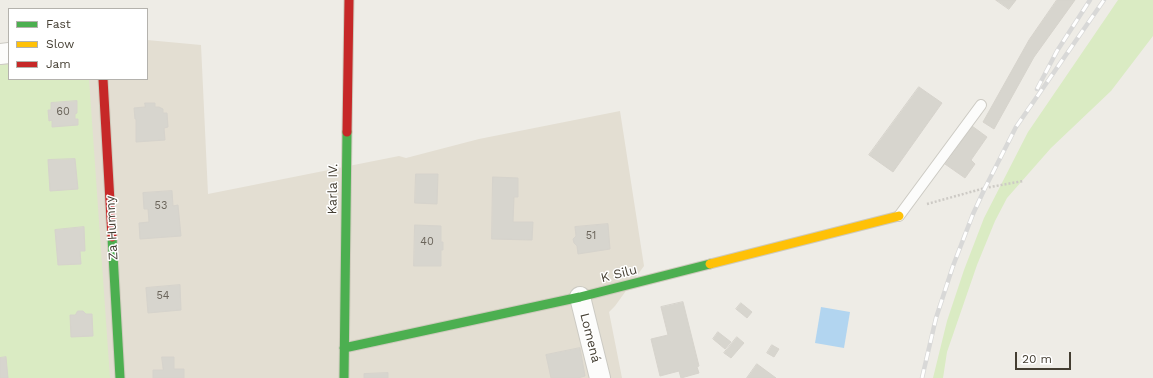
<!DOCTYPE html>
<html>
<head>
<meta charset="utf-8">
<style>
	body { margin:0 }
	#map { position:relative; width:1153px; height:378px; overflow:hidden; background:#eeece6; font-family:"Work Sans",sans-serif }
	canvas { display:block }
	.legend { position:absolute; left:8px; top:8px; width:140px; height:72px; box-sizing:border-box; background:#fff; border:1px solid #b4b2ad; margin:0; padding:5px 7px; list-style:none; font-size:12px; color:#443e32 }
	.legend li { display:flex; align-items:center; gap:8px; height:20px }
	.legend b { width:20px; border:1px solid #b4b2ad }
	.scale { position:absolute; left:1015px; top:352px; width:56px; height:18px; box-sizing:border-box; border:2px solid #443e32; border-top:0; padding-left:5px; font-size:12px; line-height:14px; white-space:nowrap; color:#443e32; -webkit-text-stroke:3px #fff; paint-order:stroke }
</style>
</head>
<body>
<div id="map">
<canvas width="1153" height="378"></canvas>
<ul class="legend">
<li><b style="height:5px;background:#4caf50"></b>Fast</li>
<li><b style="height:5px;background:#ffc107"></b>Slow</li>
<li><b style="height:5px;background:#c62828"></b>Jam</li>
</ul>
<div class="scale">20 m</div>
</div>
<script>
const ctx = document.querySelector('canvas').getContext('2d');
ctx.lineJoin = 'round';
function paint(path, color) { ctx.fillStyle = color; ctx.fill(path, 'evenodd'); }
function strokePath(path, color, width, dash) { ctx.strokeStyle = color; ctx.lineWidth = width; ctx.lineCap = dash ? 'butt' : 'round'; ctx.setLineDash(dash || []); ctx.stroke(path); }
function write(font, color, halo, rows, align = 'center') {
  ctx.font = font + ' "Work Sans",sans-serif'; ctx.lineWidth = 3; ctx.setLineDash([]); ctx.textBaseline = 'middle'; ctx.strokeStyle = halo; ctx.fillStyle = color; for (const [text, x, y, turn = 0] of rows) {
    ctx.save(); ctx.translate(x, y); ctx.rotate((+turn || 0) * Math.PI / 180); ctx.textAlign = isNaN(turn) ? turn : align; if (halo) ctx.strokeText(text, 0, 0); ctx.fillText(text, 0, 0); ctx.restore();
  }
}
paint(new Path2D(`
	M147,40L201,45L208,194L399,156L406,158L479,139L620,111L644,266L615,306L609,312L622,378H0V43H9V79H147Z`), '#e3ded2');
paint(new Path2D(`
	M1118,0H1153V36L1111,91L1051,148L1007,198L995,221L977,265L947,352L943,378H933L947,321L964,270L984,218L1028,132Z
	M9,64V79H89L110,378H0V65Z`), '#daebc3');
paint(new Path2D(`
	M821,307L850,312L844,348L815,343Z`), '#b2d5f0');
const building = new Path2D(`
	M996,0H1016L1009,9Z
	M1057,0H1075L1034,57L994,129L983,122L1029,40Z
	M919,87L942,103L893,172L869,155Z
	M77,101V113L75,114V119H78V125L52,127V120L49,121L48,110H51V103Z
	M145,103H155V107H159L163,109V113H167L168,127L164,128L165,140L136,142V119H135L134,108L145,107Z
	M972,126L987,137L971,160L975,164L965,178L945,164Z
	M75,159L78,189L50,191L48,160Z
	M416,174H438L437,204L415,203Z
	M493,177L518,178V197H514L513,222H533L532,240L492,239Z
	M172,191L173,206L178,205L181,236L140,239L139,223L149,222L148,209H144L143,193Z
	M608,224L610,249L578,254L577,246L574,243L573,239L576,236L575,227Z
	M415,225L441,226V242H443V250H441V266H414Z
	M84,227L85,251H80L81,264L58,265L55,230Z
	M180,285L181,310L148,313L146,288Z
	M683,302L699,366L697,367L699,373L681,378L679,371L660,376L651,339L668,335L661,307Z
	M741,303L752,312L747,318L736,309Z
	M78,311H83L86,314H92L93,336L71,337L70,315H75Z
	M718,332L731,342L725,349L713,339Z
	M737,337L744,343L731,358L724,353Z
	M772,345L779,349L774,357L767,353Z
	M580,348L585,376L578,378H551L546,355Z
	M6,357L8,378H0V358Z
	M162,357H174V369H184V378H153V370H163Z
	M757,364L776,378H747Z
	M388,373V378H364V374Z`);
paint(building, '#d7d5ce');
strokePath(building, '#d6d3cc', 1);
const lane = new Path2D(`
	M899,216L981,105`);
const street = new Path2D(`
	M0,54L9,53
	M580,297L600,378`);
const fast = new Path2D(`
	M112,237L120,378
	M344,348L580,297L710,264
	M344,378L347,132`);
const slow = new Path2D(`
	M710,264L899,216`);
const jam = new Path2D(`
	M103,79L112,237
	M347,132L349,0`);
strokePath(lane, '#cccac3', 12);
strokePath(street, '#cccac3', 22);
strokePath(fast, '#cecabc', 11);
strokePath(slow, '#cecabc', 11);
strokePath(jam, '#cecabc', 11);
strokePath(new Path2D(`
	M927,204L985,188L1023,181`), '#cdcac5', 2.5, [2, 2]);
strokePath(lane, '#fcfcfb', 10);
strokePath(street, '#fcfcfb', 20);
strokePath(fast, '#4caf50', 9);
strokePath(slow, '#ffc107', 9);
strokePath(jam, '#c62828', 9);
const rail = new Path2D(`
	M1037,89L1057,51L1090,0
	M922,378L936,318L953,266L973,214L985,188L1016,127L1104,0`);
strokePath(rail, '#d8d8d7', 4.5);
strokePath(rail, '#fff', 3, [9]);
write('11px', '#6a645a', null, [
	["60",63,112],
	["53",161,206],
	["51",591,236],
	["40",427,242],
	["54",163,296]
]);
write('13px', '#443e32', '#fff', [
	["Karla IV.",333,189,-89],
	["Za Humny",112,228,-93],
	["K Silu",619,274,-14],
	["Lomená",590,338,76]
]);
</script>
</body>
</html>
